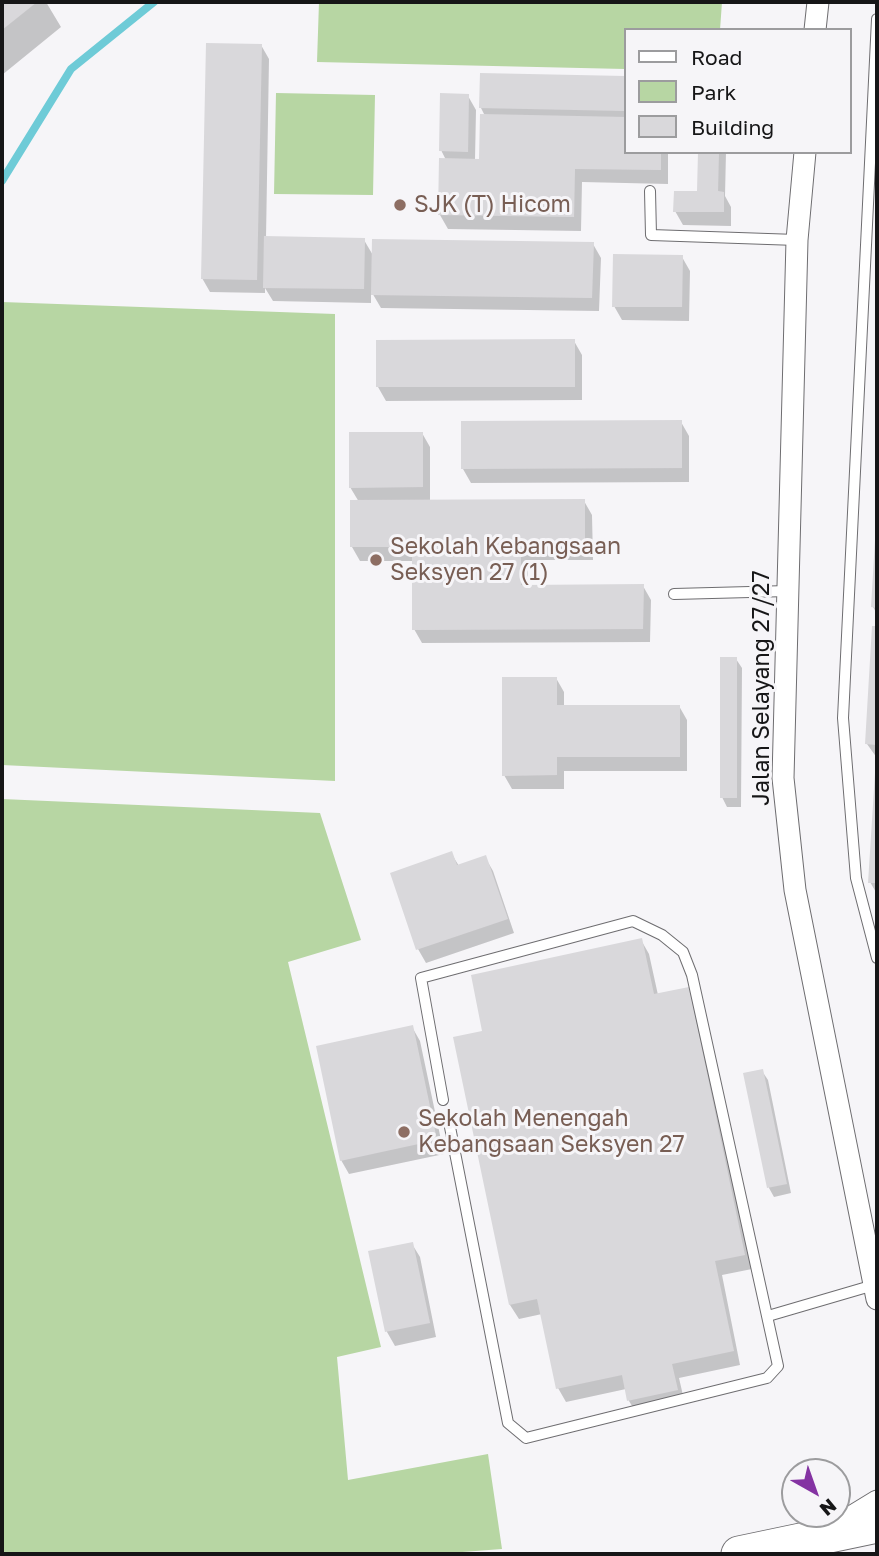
<!DOCTYPE html>
<html>
<head>
<meta charset="utf-8">
<style>
	body { margin:0 }
	#map { position:relative; width:879px; height:1556px; overflow:hidden; background:#f6f5f8; font-family:"Golos Text",sans-serif }
	canvas { display:block }
	.frame { position:absolute; inset:0; border:4px solid #161617; pointer-events:none }
	.legend { position:absolute; left:624px; top:28px; width:228px; height:126px; box-sizing:border-box; background:#f6f5f8; border:2px solid #9c9c9e; margin:0; padding:9px 12px; list-style:none; font-size:21px; color:#161617 }
	.legend li { display:flex; align-items:center; gap:14px; height:35px }
	.legend b { width:35px; border:2px solid #9c9c9e }
	.north { position:absolute; left:781px; top:1458px; width:70px; height:70px; box-sizing:border-box; background:#f6f5f8; border:2px solid #9c9c9e; border-radius:50%; rotate:140deg; font-size:19px; font-weight:700; line-height:28px; text-align:center; color:#161617 }
	.north::after { content:''; display:block; margin:auto; width:24px; height:32px; background:#8433a2; clip-path:polygon(50% 0,100% 100%,50% 72%,0 100%) }
</style>
</head>
<body>
<div id="map">
<canvas width="879" height="1556"></canvas>
<div class="frame"></div>
<ul class="legend">
<li><b style="height:9px;background:#fff"></b>Road</li>
<li><b style="height:19px;background:#b7d6a3"></b>Park</li>
<li><b style="height:19px;background:#d9d8db"></b>Building</li>
</ul>
<div class="north">N</div>
</div>
<script>
const ctx = document.querySelector('canvas').getContext('2d');
ctx.lineJoin = 'round';
function paint(path, color) { ctx.fillStyle = color; ctx.fill(path, 'evenodd'); }
function strokePath(path, color, width, dash) { ctx.strokeStyle = color; ctx.lineWidth = width; ctx.lineCap = dash ? 'butt' : 'round'; ctx.setLineDash(dash || []); ctx.stroke(path); }
function write(font, color, halo, rows, align = 'center') {
  ctx.font = font + ' "Golos Text",sans-serif'; ctx.lineWidth = 6; ctx.setLineDash([]); ctx.textBaseline = 'middle'; ctx.strokeStyle = halo; ctx.fillStyle = color; for (const [text, x, y, turn = 0] of rows) {
    ctx.save(); ctx.translate(x, y); ctx.rotate((+turn || 0) * Math.PI / 180); ctx.textAlign = isNaN(turn) ? turn : align; if (halo) ctx.strokeText(text, 0, 0); ctx.fillText(text, 0, 0); ctx.restore();
  }
}
paint(new Path2D(`
	M319,2H722L720,30H625V69L317,62Z
	M276,93L375,95L373,195L274,194Z
	M2,302L335,314V781L2,765Z
	M2,799L320,813L361,940L288,962L381,1347L337,1357L348,1480L488,1454L502,1549L436,1554H2Z`), '#b7d6a3');
paint(new Path2D(`
	M2,2H46L61,27L2,75Z
	M261,45L269,59L266,238L364,240L374,257L593,244L601,258L599,311L381,308L371,291V303L273,301L265,288V293L210,292L202,278Z
	M482,75L625,77V152H668V184L582,182L581,231L448,229L440,215L446,160L441,150L468,96L476,110L475,160H481L485,116L481,108Z
	M700,152H726L725,196L731,207V226L683,225L675,211L698,193Z
	M682,257L690,271L689,321L622,320L614,306Z
	M574,341L582,355V400L386,401L378,387Z
	M681,422L689,436V482L471,483L463,469Z
	M422,433L430,447V502L584,501L592,515L593,560H528V586H643L651,600L650,642L422,643L414,629L413,561H360L352,547L359,502L350,487Z
	M877,533V614L873,607Z
	M874,628H877V758L867,744Z
	M736,659L742,668L741,807H727L722,797Z
	M556,678L564,692V707L679,706L687,720V771H564V789H512L504,775Z
	M876,774H877V894L870,882Z
	M451,853L459,866L485,857L493,871L514,933L426,963L418,949Z
	M641,940L649,954L658,995L688,989L696,1003L752,1269L722,1275L740,1365L679,1378L685,1404L637,1414L629,1401L626,1389L566,1402L558,1388L542,1314L519,1319L510,1305L484,1032Z
	M412,1027L420,1041L444,1154L349,1174L341,1160Z
	M762,1071L768,1080L791,1193L774,1197L769,1188Z
	M412,1244L420,1257L436,1337L395,1346L387,1332L371,1252Z`), '#0003');
strokePath(new Path2D(`
	M2,181L71,69L154,2`), '#6ecbd7', 8);
paint(new Path2D(`
	M2,2H37L2,30Z
	M206,43L262,44L257,280L201,279Z
	M480,73L625,76V111L479,108Z
	M440,93L469,94L468,152L439,151Z
	M480,114L625,117V152H661V170L575,169L574,217L438,215L439,158L479,159Z
	M698,152H719L718,191L724,192V212H673L674,191H697Z
	M264,236L365,238L364,289L263,288Z
	M372,239L594,242L592,298L371,295Z
	M613,254L683,255L682,307H612Z
	M575,339V387H376V340Z
	M682,420V468L461,469V421Z
	M349,432H423V487L349,488Z
	M585,499V547H521V585L644,584L643,629L412,630V547H350V500Z
	M875,540H877V608L871,607Z
	M872,626H877V745L865,744Z
	M720,657H737V798H720Z
	M502,677H557V705H680V757H557V775L502,776Z
	M875,773H877V883H868Z
	M452,851L457,865L486,855L508,919L416,950L390,873Z
	M642,938L654,994L689,987L745,1255L715,1261L734,1351L672,1364L678,1390L627,1401L622,1375L556,1389L537,1299L509,1305L453,1037L482,1031L471,975Z
	M413,1025L437,1140L340,1161L316,1046Z
	M763,1069L787,1184L767,1188L743,1073Z
	M413,1242L430,1323L385,1332L368,1251Z`), '#d9d8db');
const lane = new Path2D(`
	M877,19L843,718L856,878L877,958
	M650,191L651,235L797,240
	M674,594L788,591
	M443,1100L421,978L633,921L662,935L683,952L692,975L778,1366L767,1378L526,1438L508,1423L449,1122
	M768,1316L874,1285`);
const street = new Path2D(`
	M815,30L818,2
	M805,152L797,240L783,778L795,890L877,1299
	M841,1523L877,1501`);
const primary = new Path2D(`
	M739,1554L877,1525`);
strokePath(lane, '#6e6d70', 12);
strokePath(street, '#6e6d70', 23);
strokePath(primary, '#6e6d70', 37);
strokePath(lane, '#fff', 10);
strokePath(street, '#fff', 21);
strokePath(primary, '#fff', 35);
for (const [x, y, r, color] of [
	[400,205,7,"#8d6e63"],
	[376,560,7,"#8d6e63"],
	[404,1132,7,"#8d6e63"]
]) { const dot = new Path2D(); dot.arc(x, y, r, 0, 2 * Math.PI); ctx.fillStyle = color; ctx.fill(dot); strokePath(dot, '#f6f5f8', 2.5); }
write('23px', '#785e54', '#f6f5f8', [
	["SJK (T) Hicom",414,205],
	["Sekolah Kebangsaan",390,547],
	["Seksyen 27 (1)",390,573],
	["Sekolah Menengah",418,1119],
	["Kebangsaan Seksyen 27",418,1145]
], 'left');
write('23px', '#161617', '#f6f5f8', [
	["Jalan Selayang 27/27",762,688,-90]
]);
</script>
</body>
</html>
